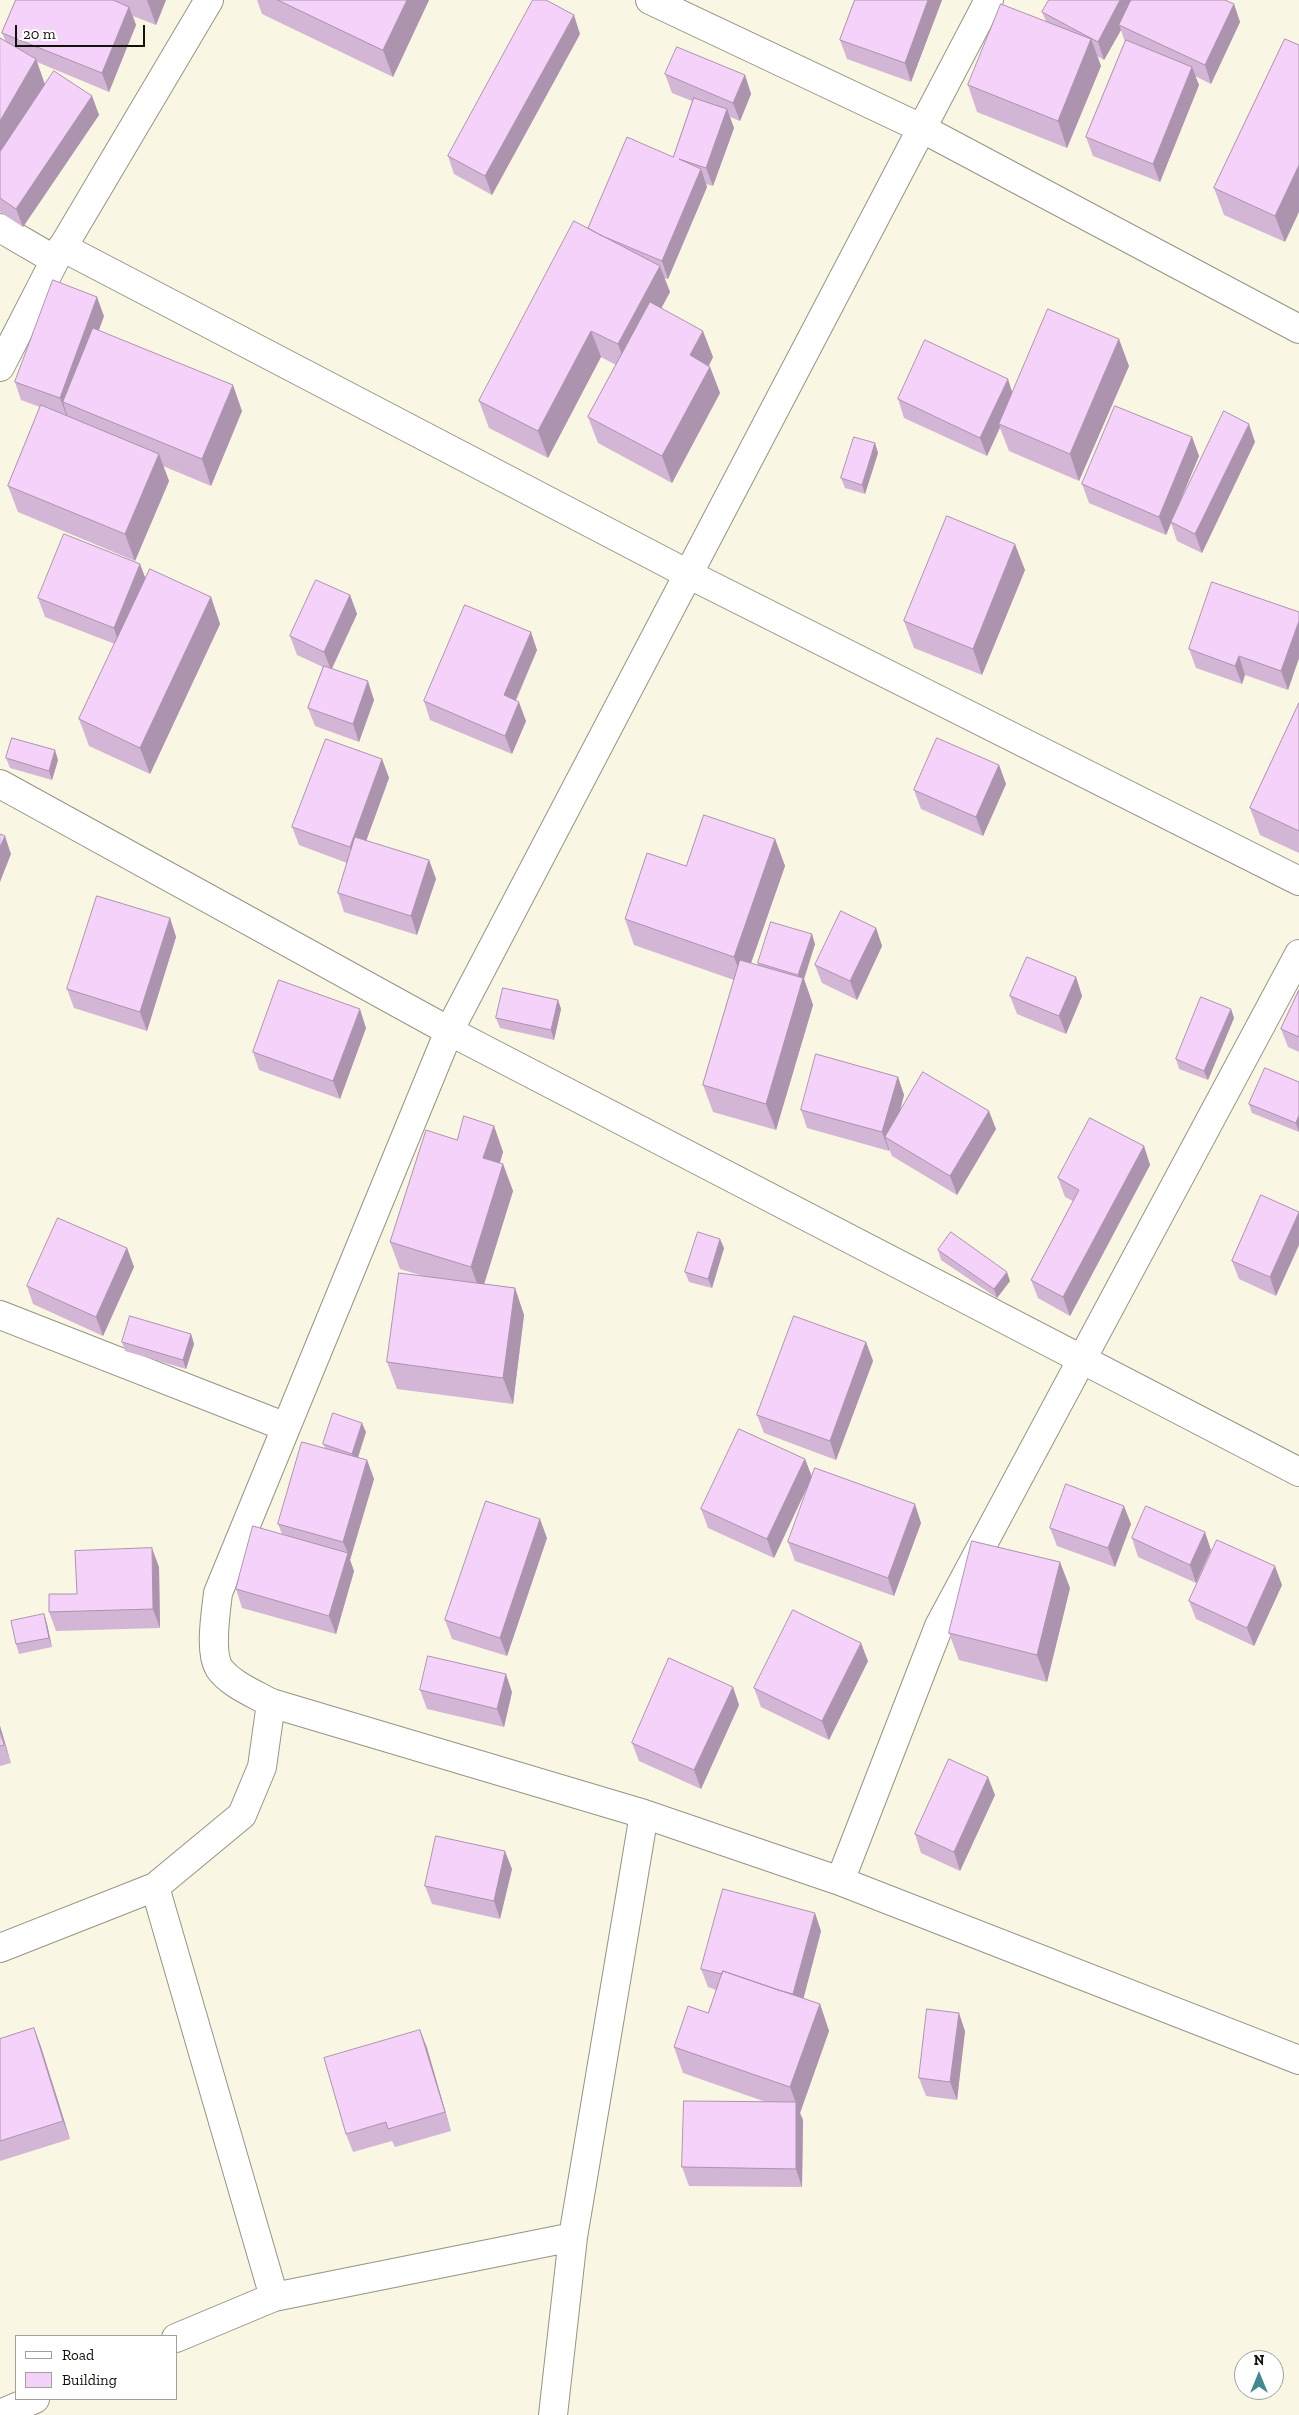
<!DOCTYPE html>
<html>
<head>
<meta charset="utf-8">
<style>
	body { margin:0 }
	#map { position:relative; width:1299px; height:2415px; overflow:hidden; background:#f9f6e4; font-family:"Zilla Slab",serif }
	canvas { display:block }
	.legend { position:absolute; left:15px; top:2335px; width:162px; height:65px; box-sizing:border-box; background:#fff; border:1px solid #a0a09d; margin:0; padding:6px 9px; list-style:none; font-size:15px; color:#12110b }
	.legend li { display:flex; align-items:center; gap:10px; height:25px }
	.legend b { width:25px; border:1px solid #a0a09d }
	.north { position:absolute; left:1234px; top:2350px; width:50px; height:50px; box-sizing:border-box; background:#fff; border:1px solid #a0a09d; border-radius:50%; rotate:0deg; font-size:14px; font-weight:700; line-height:20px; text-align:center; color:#12110b }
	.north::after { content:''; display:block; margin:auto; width:18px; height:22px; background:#428a91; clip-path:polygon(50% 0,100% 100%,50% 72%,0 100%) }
	.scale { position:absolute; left:15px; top:25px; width:130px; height:22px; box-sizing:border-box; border:2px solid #12110b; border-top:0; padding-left:6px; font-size:15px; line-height:18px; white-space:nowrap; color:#12110b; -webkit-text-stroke:4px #fff; paint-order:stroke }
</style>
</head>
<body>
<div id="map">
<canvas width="1299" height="2415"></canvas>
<ul class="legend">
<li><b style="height:6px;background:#fff"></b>Road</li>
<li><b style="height:14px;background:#f5d2f9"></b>Building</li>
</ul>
<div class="north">N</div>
<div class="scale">20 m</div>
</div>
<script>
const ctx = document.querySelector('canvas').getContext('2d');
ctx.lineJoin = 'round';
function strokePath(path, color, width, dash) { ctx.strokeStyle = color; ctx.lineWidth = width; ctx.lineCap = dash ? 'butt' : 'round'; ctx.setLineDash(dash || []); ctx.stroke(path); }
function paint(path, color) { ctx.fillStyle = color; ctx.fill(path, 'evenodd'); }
const minor = new Path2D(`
	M650,0L921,128L1299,329
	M989,0L449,1031L218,1593C216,1612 209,1651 219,1668C230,1684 255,1694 271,1703L644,1814L840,1881L1299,2060
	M0,228L55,260
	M62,247L688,574L1299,881
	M0,367L55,260L209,0
	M0,784L449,1031L1299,1472
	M0,1315L286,1427
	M840,1881L939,1626L1299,954
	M155,1887L274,2297
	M0,1948L155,1887L242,1815L262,1767L271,1703
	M176,2338L274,2297L573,2237
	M0,2414L35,2399
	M553,2415L573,2237L644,1814`);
strokePath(minor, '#969483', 30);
strokePath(minor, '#fff', 28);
paint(new Path2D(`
	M16,0H166L156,25L133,16L136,25L109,92L37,62L45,84L92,96L99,115L23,227L0,212V38L6,42L2,33Z
	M257,0H429L393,77L262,14Z
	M855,0H942L911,82L847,59L840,40Z
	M1234,4L1240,22L1211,84L1195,76L1199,85L1160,182L1093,156L1086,137L1125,42L1121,30L1104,60L1097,56L1101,66L1067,148L977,112L968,85L1046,21L1042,12Z
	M580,34L492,195L454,174L448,156Z
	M1285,39V242L1224,215L1214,188Z
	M665,74L745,75L751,94L740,121L730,117L734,128L713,186L706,184L707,187L668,279L664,278L670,292L661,308L713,357L709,366L710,367L720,393L672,483L598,443L588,417L616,365L601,357L548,458L489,428L479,401L673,157L692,101L672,93Z
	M104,316L99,330L242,411L211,486L163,466L169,481L135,561L18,512L8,486L40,407L21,400L15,382Z
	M1129,366L1079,481L1009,451L1000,428L987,456L904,418L898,399L1012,393Z
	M1192,437L1199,456L1175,513L1255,442L1202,553L1177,541L1171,523L1166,535L1089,503L1082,484Z
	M875,443L878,453L865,494L845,488L841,478Z
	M1025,570L982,675L914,648L904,621Z
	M146,579L211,597L220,624L150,774L89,746L79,719L115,644L45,617L38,598Z
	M350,595L357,614L332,669L374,700L359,742L315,726L308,708L323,667L297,655L290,636Z
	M1299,612V658L1288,690L1245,675L1242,684L1196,668L1189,649Z
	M537,650L516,701L526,721L512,754L430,720L424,701Z
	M1299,703V853L1260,835L1250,808Z
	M6,758L58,760L52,780L10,768Z
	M382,759L389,778L366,841L429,860L436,879L417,935L344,912L338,893L347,863L299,845L292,827Z
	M999,765L1006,784L983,836L921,809L914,790Z
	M775,839L785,866L751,963L758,965V963L815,944L804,979L813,1005L776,1130L713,1112L703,1085L734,980L634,945L625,919L686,866Z
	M170,918L176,937L147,1031L74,1008L67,989Z
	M876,928L882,946L857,1000L822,983L815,965Z
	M1076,977L1082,996L1066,1034L1017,1014L1010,996Z
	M1299,990V1052L1288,1047L1281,1029Z
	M558,1000L561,1009L554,1040L500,1028L496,1018Z
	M1231,1009L1234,1018L1208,1080L1179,1069L1176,1059Z
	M366,1028L340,1099L259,1070L253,1052Z
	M898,1077L904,1095L900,1113L996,1129L957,1195L892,1156L889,1149V1151L807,1128L801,1110Z
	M1299,1082V1132L1252,1113L1249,1104Z
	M494,1126L503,1152L500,1163L503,1164L513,1191L484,1284L515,1288L524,1315L513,1404L397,1389L387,1362L423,1276L400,1269L390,1242L457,1140Z
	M1144,1146L1150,1165L1070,1316L1038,1298L1031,1280L1073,1201L1065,1197L1058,1178Z
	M1261,1195L1276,1296L1239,1279L1232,1261Z
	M127,1248L134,1267L103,1336L33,1304L27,1286Z
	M724,1248L712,1288L689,1282L685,1272Z
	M938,1250L1010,1281L997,1298L941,1260Z
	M191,1334L194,1344L186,1369L125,1351L122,1342Z
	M866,1342L873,1361L836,1460L764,1433L757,1415Z
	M366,1432L358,1458L367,1460L374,1479L350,1560L354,1571L336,1634L242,1608L236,1589L282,1534L278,1524L325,1448L323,1444Z
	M805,1459L812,1477L774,1558L708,1528L701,1509Z
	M921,1523L894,1596L795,1561L788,1542Z
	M1131,1524L1115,1567L1057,1546L1050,1528Z
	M547,1538L507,1656L452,1639L445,1620Z
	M1132,1538L1211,1550L1196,1583L1138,1557Z
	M159,1567L160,1628L56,1631L49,1612L77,1594Z
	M1282,1585L1254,1646L1196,1619L1189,1601Z
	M1070,1588L1047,1682L959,1660L949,1633Z
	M44,1614L47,1624L52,1647L19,1654L16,1644Z
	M868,1661L829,1740L761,1707L754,1688Z
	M733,1687L739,1705L701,1789L639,1761L632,1743Z
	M420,1690L512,1692L504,1727L427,1709Z
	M0,1726L11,1763L0,1766Z
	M995,1795L960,1871L921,1853L915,1834Z
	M512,1869L500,1919L432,1904L425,1886Z
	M821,1931L803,1999L820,2004L829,2031L800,2113L803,2120L802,2187L689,2186L682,2167L766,2102L683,2073L674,2047L708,2013L716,1990L708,1987L701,1969Z
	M34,2028L41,2047L70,2139L0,2161V2039Z
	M420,2030L427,2048L451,2131L395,2147L392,2141L353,2152L346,2134Z
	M965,2031L957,2100L926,2096L919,2078Z`), '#d3b5d6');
paint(new Path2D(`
	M147,0H166L156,25Z
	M407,0H429L393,77L383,50Z
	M928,0H942L911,82L905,63Z
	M1120,0H1137L1119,25L1121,30L1104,60L1098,42Z
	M1234,4L1240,22L1211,84L1205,65Z
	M129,7L136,25L109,92L102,73Z
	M574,15L580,34L492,195L485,176Z
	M1091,39L1101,66L1067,148L1058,121Z
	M36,59L45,85L0,165V121Z
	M1192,67L1199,85L1160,182L1153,164Z
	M745,75L751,94L740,121L733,103Z
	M92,96L99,115L23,227L16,209Z
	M727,109L734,128L713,186L706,168Z
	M1299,165V212L1285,242L1275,216Z
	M701,169L707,187L668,279L662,261Z
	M660,266L670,292L628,371L618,344Z
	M97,297L104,316L71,405L63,402L67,415V417L60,398Z
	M591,331L601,357L548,458L538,431Z
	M703,331L713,357L700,382L690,355Z
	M1119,339L1129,366L1079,481L1070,454Z
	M710,367L720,393L672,483L662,456Z
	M1008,379L1014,398L999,424L1000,427L987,456L980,438Z
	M233,385L242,411L211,486L202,459Z
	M1249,424L1255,442L1202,553L1195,534Z
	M1192,437L1199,456L1166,535L1159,517Z
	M875,443L878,453L865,494L862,485Z
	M159,454L169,481L135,561L125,534Z
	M1015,544L1025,570L982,675L973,649Z
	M140,564L147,582L120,647L114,628Z
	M350,595L357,614L331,670L324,652Z
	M211,597L220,624L150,774L140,748Z
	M1299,621V658L1288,690L1281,671Z
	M531,632L537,650L510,713L504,695Z
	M1239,656L1245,675L1242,684L1235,666Z
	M368,681L374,700L359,742L353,724Z
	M519,702L526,721L512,754L505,736Z
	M55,750L58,760L52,780L49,771Z
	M382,759L389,778L357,866L350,847Z
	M999,765L1006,784L983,836L976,817Z
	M5,836L11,854L0,882V847Z
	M775,839L785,866L744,983L734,957Z
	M429,860L436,879L417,935L411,916Z
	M170,918L176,937L147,1031L140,1012Z
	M876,928L882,946L857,1000L850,981Z
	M812,934L815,944L804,979L813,1005L776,1130L766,1104L801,984L798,975Z
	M1076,977L1082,996L1066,1034L1059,1016Z
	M558,1000L561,1009L554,1040L551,1030Z
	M360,1009L366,1028L340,1099L333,1081Z
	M1231,1009L1234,1018L1208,1080L1204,1071Z
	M898,1077L904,1095L891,1141L885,1137L889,1149V1151L882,1132Z
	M989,1111L996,1129L957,1195L950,1176Z
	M1299,1115V1132L1296,1123Z
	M494,1126L503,1152L493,1185L483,1158Z
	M1144,1146L1150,1165L1070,1316L1063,1297Z
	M503,1164L513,1191L481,1294L471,1267Z
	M1299,1212V1245L1276,1296L1270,1277Z
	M720,1239L724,1248L712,1288L708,1279Z
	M127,1248L134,1267L103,1336L96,1317Z
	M1007,1272L1010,1281L997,1298L994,1289Z
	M515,1288L524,1315L513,1404L503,1378Z
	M191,1334L194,1344L186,1369L183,1360Z
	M866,1342L873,1361L836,1460L830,1441Z
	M362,1423L366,1432L356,1463L352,1454Z
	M805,1459L812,1477L774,1558L767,1539Z
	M367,1460L374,1479L350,1560L354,1571L336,1634L329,1616L348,1553L343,1542Z
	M915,1504L921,1523L894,1596L888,1578Z
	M1124,1506L1131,1524L1115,1567L1108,1548Z
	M540,1519L547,1538L507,1656L500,1638Z
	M1205,1532L1211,1550L1196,1583L1190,1565Z
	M152,1548L159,1567L160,1628L153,1609Z
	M1060,1562L1070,1588L1047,1682L1037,1655Z
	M1275,1566L1282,1585L1254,1646L1247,1628Z
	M44,1614L47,1624L52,1647L49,1638Z
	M861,1643L868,1661L829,1740L822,1721Z
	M506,1674L512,1692L504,1727L497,1709Z
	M733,1687L739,1705L701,1789L694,1770Z
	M0,1726L11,1763L0,1731Z
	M988,1777L995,1795L960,1871L954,1852Z
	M505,1851L512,1869L500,1919L494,1901Z
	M815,1913L821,1931L800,2012L793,1994Z
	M820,2004L829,2031L800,2113L803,2120L802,2187L796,2169V2103L790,2087Z
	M959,2013L965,2031L957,2100L950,2082Z
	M34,2028L41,2047L70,2139L63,2121Z
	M420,2030L427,2048L451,2131L445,2112Z`), '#ac93ae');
const building = new Path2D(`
	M16,0H113L129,7L102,73L2,33Z
	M278,0H407L383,50Z
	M533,0H546L574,15L485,176L448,156Z
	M855,0H928L905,63L840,40Z
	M1049,0H1120L1098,42L1042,12Z
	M1131,0H1225L1234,4L1205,65L1119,25Z
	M1001,4L1091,39L1058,121L968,85Z
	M0,38L36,59L0,121Z
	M1285,39L1299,45V165L1275,216L1214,188Z
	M1126,40L1192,67L1153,164L1086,137Z
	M677,47L745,75L733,103L665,74Z
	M54,71L92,96L16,209L0,198V152Z
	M694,98L727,109L706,168L679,159L701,169L662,261L600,235L588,228L627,137L673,157Z
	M574,221L660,266L618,344L591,331L538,431L479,401Z
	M53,280L97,297L60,398L15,382Z
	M650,302L703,331L690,355L710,367L662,456L588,417Z
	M1048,309L1119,339L1070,454L999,424Z
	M93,328L233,385L202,459L63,402Z
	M925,340L1008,379L980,438L898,399Z
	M41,405L159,454L125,534L8,486Z
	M1115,406L1192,437L1159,517L1082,484Z
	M1224,411L1249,424L1195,534L1171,522Z
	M854,437L875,443L862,485L841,478Z
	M947,516L1015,544L973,649L904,621Z
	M64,534L140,564L114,628L38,598Z
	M150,569L211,597L140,748L79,719Z
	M316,580L350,595L324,652L290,636Z
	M1212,582L1299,612V621L1281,671L1239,656L1235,666L1189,649Z
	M465,605L531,632L504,695L519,702L505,736L424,701Z
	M324,666L368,681L353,724L308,708Z
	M1299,703V831L1250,808Z
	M12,738L55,750L49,771L6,758Z
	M937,738L999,765L976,817L914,790Z
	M326,739L382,759L350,847L292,827Z
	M704,815L775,839L734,957L625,919L647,853L686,866Z
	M0,834L5,836L0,847Z
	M355,837L429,860L411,916L338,893Z
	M97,896L170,918L140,1012L67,989Z
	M841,911L876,928L850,981L815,965Z
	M771,922L812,934L798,975L758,963Z
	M1027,957L1076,977L1059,1016L1010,996Z
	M740,960L803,978L766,1104L703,1085Z
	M279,980L360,1009L333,1081L253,1052Z
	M503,988L558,1000L551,1030L496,1018Z
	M1299,990V1037L1281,1029Z
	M1201,997L1231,1009L1204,1071L1176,1059Z
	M816,1054L898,1077L882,1132L801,1110Z
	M1265,1068L1299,1082V1115L1296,1123L1249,1104Z
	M923,1072L989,1111L950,1176L885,1137Z
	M464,1116L494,1126L483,1158L503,1164L471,1267L390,1242L426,1130L457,1140Z
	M1090,1118L1144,1146L1063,1297L1031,1280L1079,1190L1058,1178Z
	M1261,1195L1299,1212L1270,1277L1232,1261Z
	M58,1218L127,1248L96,1317L27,1286Z
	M698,1232L720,1239L708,1279L685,1272Z
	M951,1232L1007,1272L994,1289L938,1250Z
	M399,1273L515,1288L503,1378L387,1362Z
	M130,1316L191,1334L183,1360L122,1342Z
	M794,1316L866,1342L830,1441L757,1415Z
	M333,1413L362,1423L352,1454L323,1444Z
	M739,1429L805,1459L767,1539L701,1509Z
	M302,1442L367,1460L343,1542L278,1524Z
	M815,1468L915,1504L888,1578L788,1542Z
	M1066,1484L1124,1506L1108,1548L1050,1528Z
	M486,1501L540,1519L500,1638L445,1620Z
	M1146,1506L1205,1532L1190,1565L1132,1538Z
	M253,1526L348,1553L329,1616L236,1589Z
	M1217,1540L1275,1566L1247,1628L1189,1601Z
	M972,1541L1060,1562L1037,1655L949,1633Z
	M152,1548L153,1609L49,1612V1594H77L75,1551Z
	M793,1610L861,1643L822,1721L754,1688Z
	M44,1614L49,1638L16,1644L11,1621Z
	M428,1656L506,1674L497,1709L420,1690Z
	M669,1658L733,1687L694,1770L632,1743Z
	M0,1731L4,1745L0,1746Z
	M949,1759L988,1777L954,1852L915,1834Z
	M436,1836L505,1851L494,1901L425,1886Z
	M723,1889L815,1913L793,1994L778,1990L723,1971L722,1974L701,1969Z
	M723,1971L820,2004L790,2087L674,2047L688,2006L708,2013Z
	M927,2009L959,2013L950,2082L919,2078Z
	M34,2028L63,2121L0,2141V2039Z
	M420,2030L445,2112L388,2129L386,2122L346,2134L324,2058Z
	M684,2101L796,2102V2169L682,2167Z`);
paint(building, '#f5d2f9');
strokePath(building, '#ac93ae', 1);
</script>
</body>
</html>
